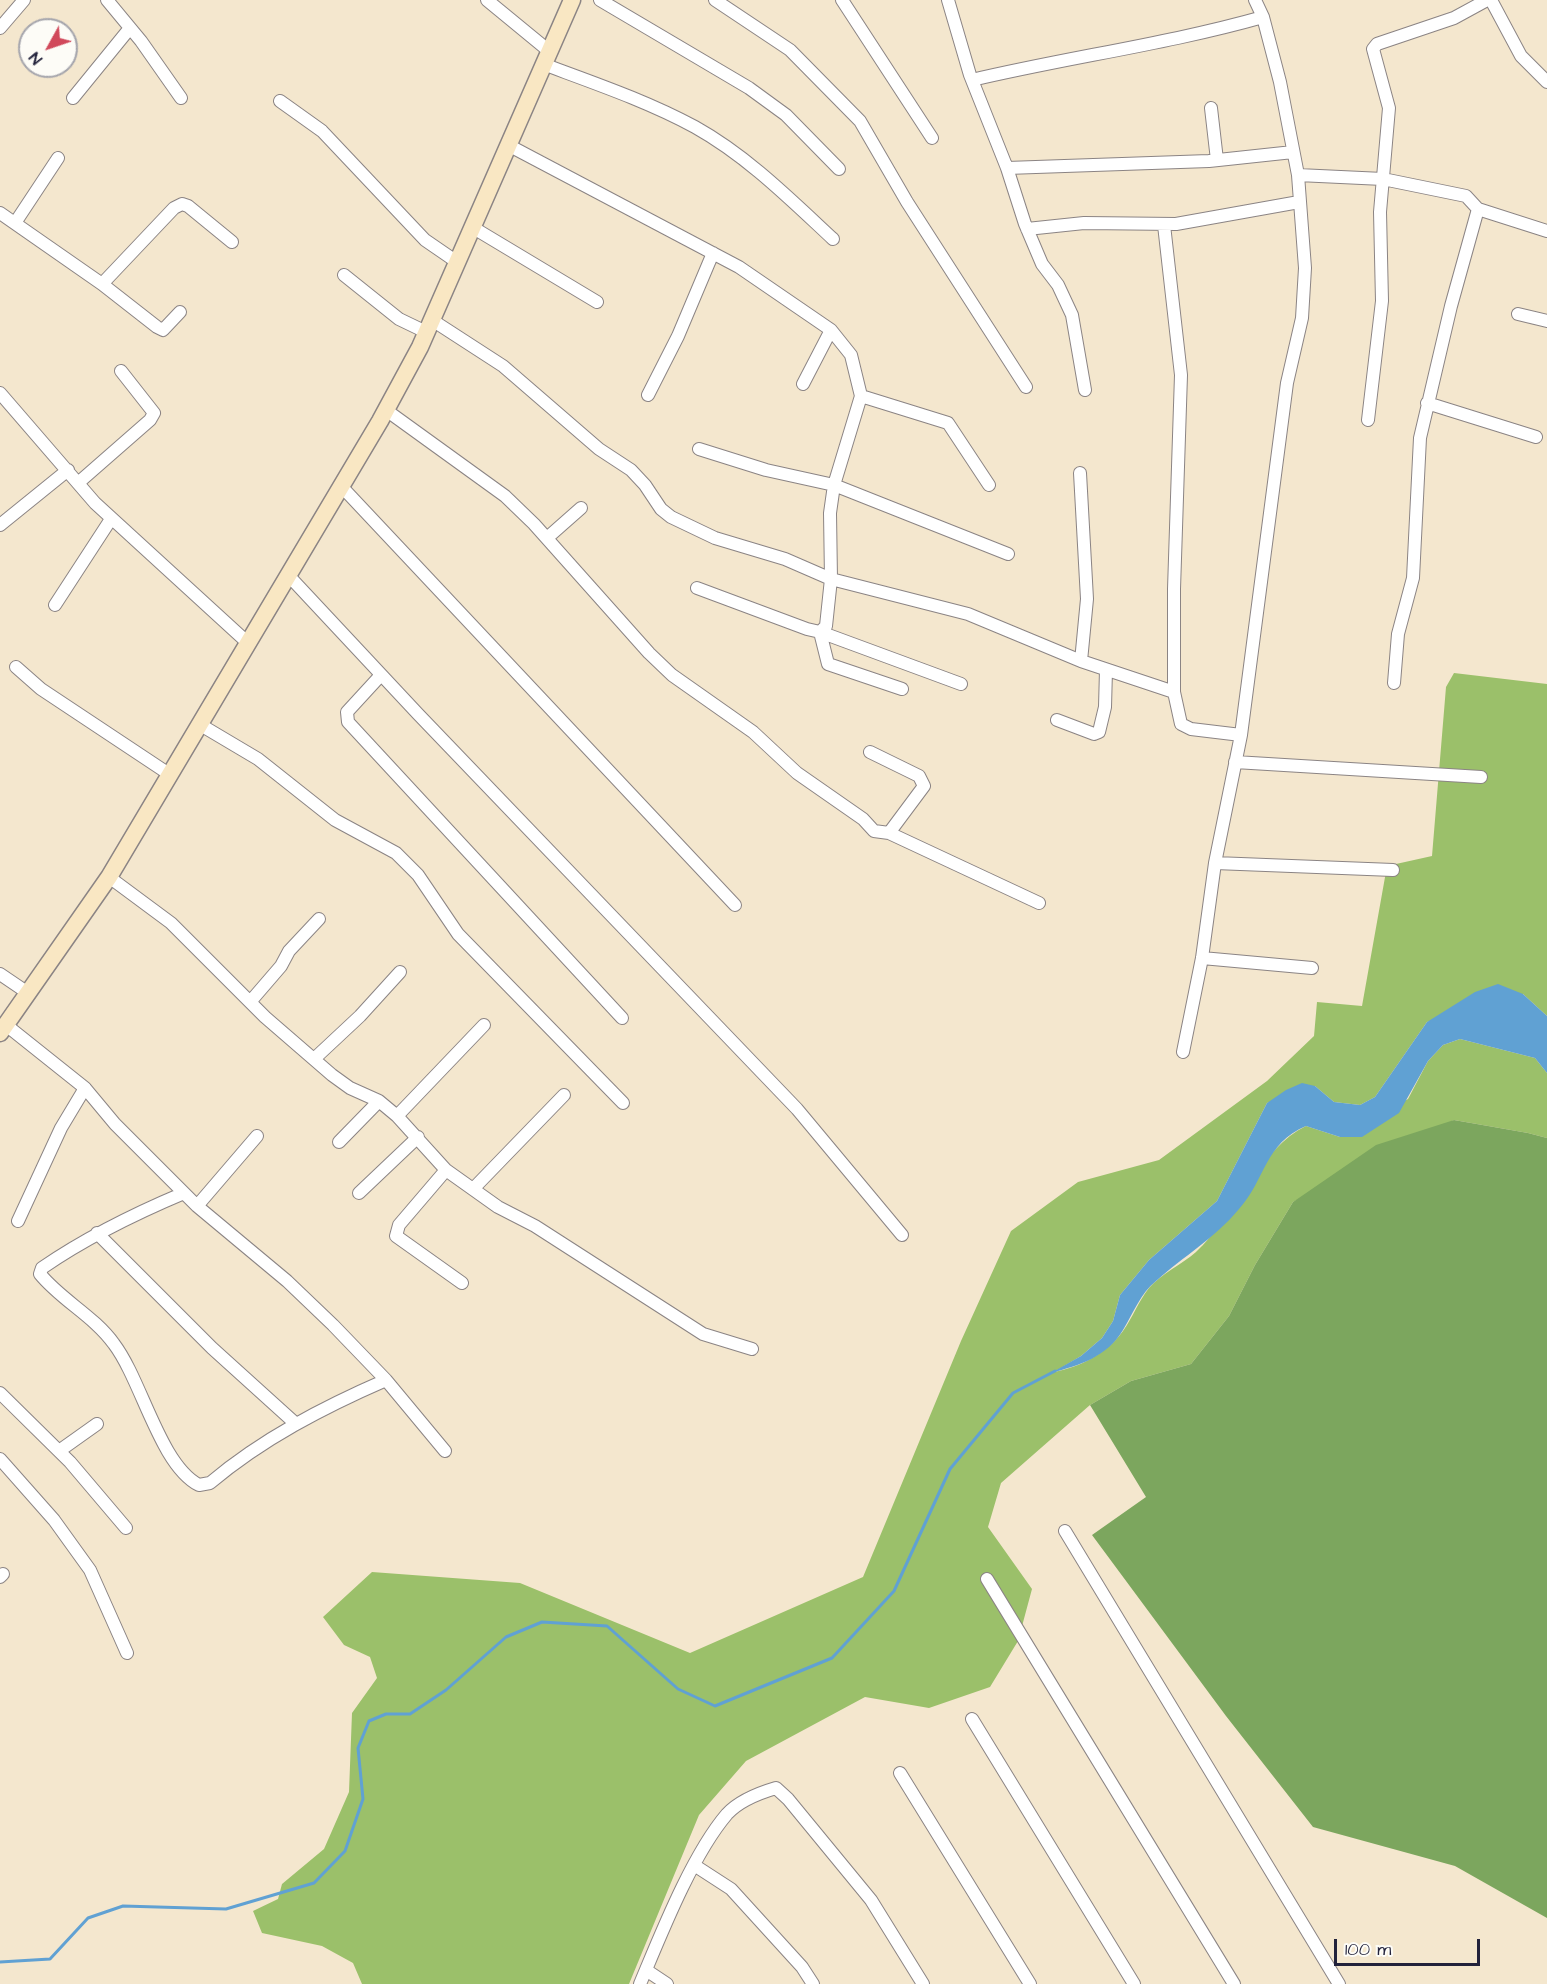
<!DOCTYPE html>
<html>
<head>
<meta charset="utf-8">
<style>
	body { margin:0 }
	#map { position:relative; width:1547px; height:1984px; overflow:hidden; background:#f4e7ce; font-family:"Architects Daughter",sans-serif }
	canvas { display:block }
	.north { position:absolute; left:18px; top:18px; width:60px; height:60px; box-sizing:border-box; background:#fdfcf7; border:2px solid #a5a5ac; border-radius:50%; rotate:230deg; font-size:16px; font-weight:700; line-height:24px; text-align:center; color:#22223b }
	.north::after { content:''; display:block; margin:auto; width:21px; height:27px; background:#d1495b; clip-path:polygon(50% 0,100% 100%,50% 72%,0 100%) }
	.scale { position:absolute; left:1334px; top:1939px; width:146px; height:27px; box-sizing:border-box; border:3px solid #22223b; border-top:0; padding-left:8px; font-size:18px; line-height:21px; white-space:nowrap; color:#22223b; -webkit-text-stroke:4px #fdfcf7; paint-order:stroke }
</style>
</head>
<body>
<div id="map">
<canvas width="1547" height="1984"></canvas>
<div class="north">N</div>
<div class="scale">100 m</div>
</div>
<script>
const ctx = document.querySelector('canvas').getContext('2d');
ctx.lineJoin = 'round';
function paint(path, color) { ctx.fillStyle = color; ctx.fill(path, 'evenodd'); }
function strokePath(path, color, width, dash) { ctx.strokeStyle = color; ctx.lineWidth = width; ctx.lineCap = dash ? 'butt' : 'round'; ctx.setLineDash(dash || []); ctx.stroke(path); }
paint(new Path2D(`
	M1454,673L1547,684V1016L1523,994L1427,1022L1375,1097L1360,1105L1334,1102L1315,1086L1267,1103L1217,1201L1149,1260L1120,1295L1113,1321L1102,1338L1081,1356L1054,1372C1080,1367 1106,1354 1123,1331C1133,1317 1138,1302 1149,1288C1162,1273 1181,1265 1196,1252C1233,1218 1261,1147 1306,1126L1340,1137L1408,1099L1428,1061L1443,1045L1460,1039L1535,1058L1547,1073V1138L1528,1133L1454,1120L1293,1202L1255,1265L1229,1316L1191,1364L1131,1381L1090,1405L1001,1483L988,1527L1032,1589L1018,1641L990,1687L929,1708L865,1697L746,1761L699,1815L629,1984H362L353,1963L322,1946L262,1933L253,1911L278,1899L282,1884L324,1849L349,1792L352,1713L377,1678L370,1657L344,1645L323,1617L372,1572L520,1583L690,1653L863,1577L961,1341L1011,1231L1078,1182L1159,1160L1267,1081L1314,1036L1317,1002L1362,1006L1387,866L1432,856L1446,687Z`), '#9bc06a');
paint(new Path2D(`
	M1454,1120L1528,1133L1547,1138V1918L1455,1866L1313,1827L1226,1716L1092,1535L1146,1497L1090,1405L1131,1381L1191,1364L1229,1316L1255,1265L1293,1202L1376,1145Z`), '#7ca65e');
paint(new Path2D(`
	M1498,984L1523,994L1547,1016V1073L1535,1058L1460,1039L1443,1045L1428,1061L1399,1113L1362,1137H1340L1306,1126C1264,1144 1266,1179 1239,1209C1215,1238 1184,1256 1156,1281C1140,1294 1134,1312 1123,1330C1107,1357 1080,1365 1051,1373L1081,1356L1102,1338L1113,1321L1120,1295L1149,1260L1217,1201L1267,1103L1286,1090L1302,1083L1315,1086L1334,1102L1360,1105L1375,1097L1427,1022L1475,992Z`), '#60a1d3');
strokePath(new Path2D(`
	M0,1962L50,1959L88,1918L123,1906L226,1909L314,1883L345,1851L363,1799L358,1748L369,1721L386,1714H410L446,1690L506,1637L542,1622L607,1626L678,1689L715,1706L832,1658L894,1591L950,1469L1013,1393L1055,1371`), '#60a1d3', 3);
const street = new Path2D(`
	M107,0L141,41L181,98
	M487,0L549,51
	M600,0L749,88L786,115L839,169
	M715,0L790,50L860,121L907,202L1026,387
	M842,0L932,138
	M948,0L970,75L1007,168L1025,224L1042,264L1058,285L1072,315L1085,390
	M1491,0L1521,56L1547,82
	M0,28L24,0
	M543,64C594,83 647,101 695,127C747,156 790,199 833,239
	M972,80C1069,57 1168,44 1263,17
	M73,98L130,28
	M280,101L322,131L425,240L457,262
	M1211,108L1217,160
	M508,145L739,267L831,330L851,355L861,396L834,485L830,513L831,579L826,626L820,632L807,629L697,588
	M1007,168L1209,161L1293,152
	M1298,175L1383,179L1466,196L1478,209L1547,231
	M0,213L102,284L157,327L163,330L180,312
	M15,223L58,158
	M1164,225L1181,375L1174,589V692
	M472,227L597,302
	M1027,229L1084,223L1176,224L1299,202
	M344,275L399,319L426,332
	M102,284L174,208L182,204L188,206L232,242
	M1518,314L1547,321
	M432,320L503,366L599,449L631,470L645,485L661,509L671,517L715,538L785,559L831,579L968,614L1081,661L1174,692L1181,724L1191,729L1241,735
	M803,384L831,330
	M0,393L95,503L248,643
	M648,395L678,336L713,253
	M861,396L948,423L989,485
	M1427,403L1536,437
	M386,410L505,496L534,524L649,653L672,675L753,732L797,773L863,819L874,831L889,833L924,786L919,776L870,752
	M1368,420L1382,301L1380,212L1389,108L1373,49L1377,44L1454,18L1487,0
	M699,449L766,470L834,485L1008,554
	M1080,473L1087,599L1081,661
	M78,483L150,420L154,413L121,371
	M342,487L735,905
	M0,525L68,470
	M547,538L581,508
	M289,576L418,714L797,1109L902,1235
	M55,605L111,519
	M16,667L41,689L169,774
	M381,675L347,712L348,722L622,1018
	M1394,683L1398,634L1413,578L1420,438L1451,306L1478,209
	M902,689L828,664L820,632L961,684
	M1057,720L1094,734L1099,732L1105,707L1106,670
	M199,724L258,759L335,820L396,853L418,875L458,934L623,1103
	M1235,762L1481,777
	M889,833L1039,903
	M1215,863L1393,870
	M109,877L171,923L265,1017L332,1075L350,1088L379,1101L397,1116L446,1170L498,1207L535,1226L703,1334L752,1349
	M1202,958L1312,968
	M0,974L28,993
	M250,1002L281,966L289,951L319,919
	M6,1025L85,1088L115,1124L197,1206L287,1281L333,1325L386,1380L445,1451
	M1183,1052L1202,958L1215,863L1241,735L1287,383L1302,318L1305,268L1298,175L1280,82L1263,17L1255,0
	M314,1059L360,1016L400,972
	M397,1116L484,1025
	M339,1142L379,1101
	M446,1170L399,1225L396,1236L462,1283
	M473,1189L564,1095
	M184,1193C134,1214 87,1237 42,1268L40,1274C61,1300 94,1316 114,1344C142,1381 160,1465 199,1485L210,1483C262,1439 324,1407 386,1380
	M359,1193L418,1137
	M197,1206L257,1136
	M18,1221L61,1128L85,1088
	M97,1233L212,1348L296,1424
	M0,1393L70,1462L126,1528
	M59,1451L97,1424
	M0,1459L54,1520L90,1570L127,1653
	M1065,1531L1339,1984
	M0,1577L3,1574
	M987,1579L1234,1984
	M972,1719L1134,1984
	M900,1773L1030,1984
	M694,1865L731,1889L802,1967L813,1984
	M646,1970L667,1984
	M640,1984C661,1934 692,1855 727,1814C739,1801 759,1793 776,1788L788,1799L871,1900L923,1984`);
const secondary = new Path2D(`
	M0,1033L109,877L380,421L420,347L572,0`);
strokePath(street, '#8b8484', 14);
strokePath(secondary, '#8b8484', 19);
strokePath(street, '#fff', 12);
strokePath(secondary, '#f9e7c3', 16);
</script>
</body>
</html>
